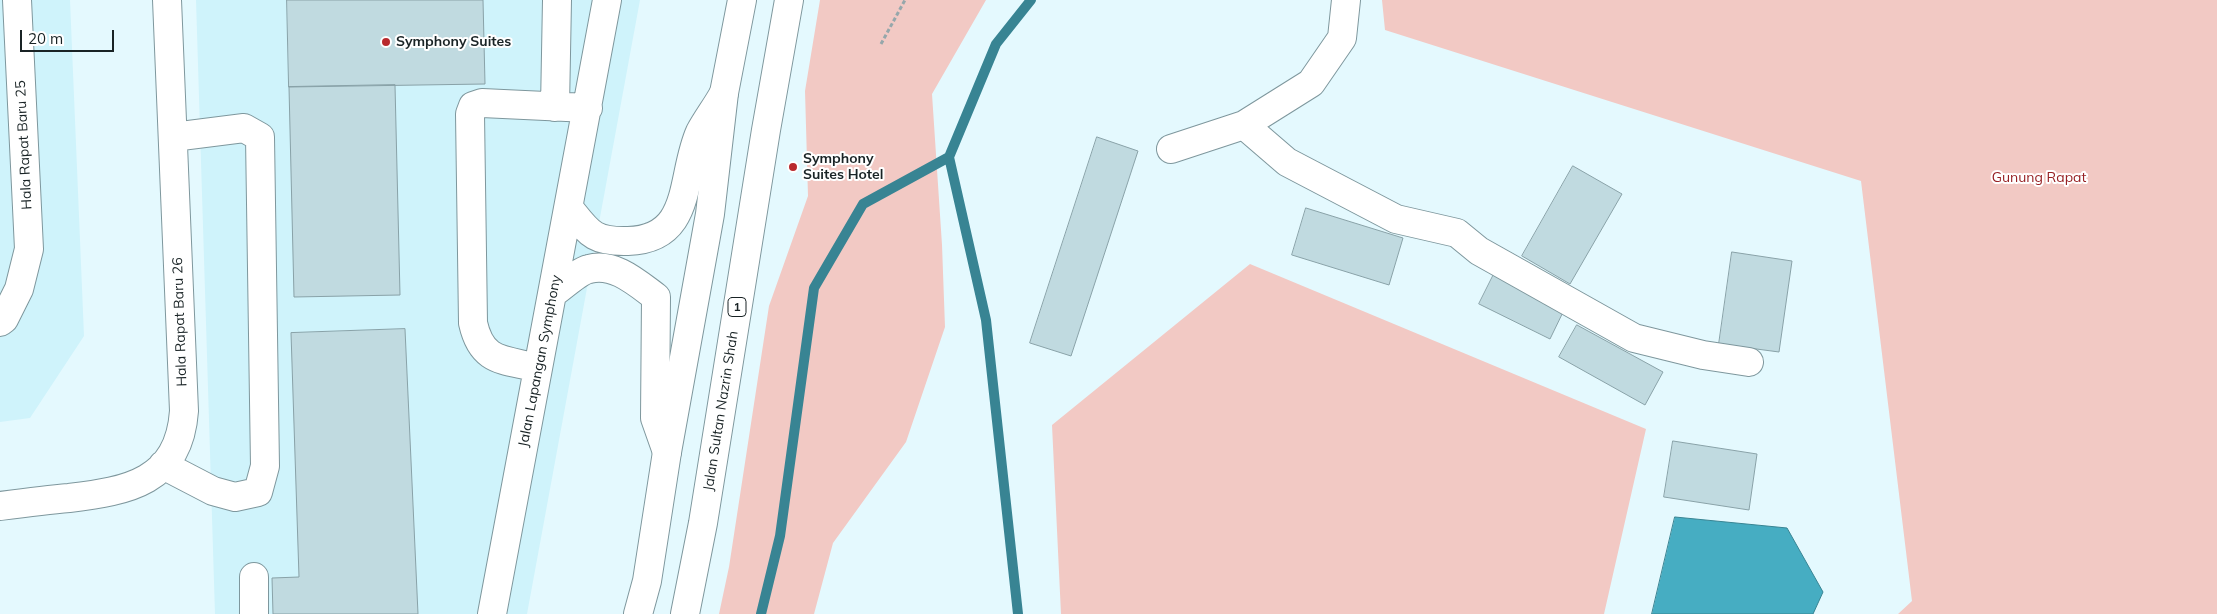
<!DOCTYPE html>
<html>
<head>
<meta charset="utf-8">
<style>
	body { margin:0 }
	#map { position:relative; width:2217px; height:614px; overflow:hidden; background:#e4f9fe; font-family:Mulish,sans-serif }
	canvas { display:block }
	.scale { position:absolute; left:20px; top:30px; width:94px; height:22px; box-sizing:border-box; border:2px solid #192325; border-top:0; padding-left:6px; font-size:15px; line-height:18px; white-space:nowrap; color:#192325; -webkit-text-stroke:4px #fff; paint-order:stroke }
</style>
</head>
<body>
<div id="map">
<canvas width="2217" height="614"></canvas>
<div class="scale">20 m</div>
</div>
<script>
const ctx = document.querySelector('canvas').getContext('2d');
ctx.lineJoin = 'round';
function paint(path, color) { ctx.fillStyle = color; ctx.fill(path, 'evenodd'); }
function strokePath(path, color, width, dash) { ctx.strokeStyle = color; ctx.lineWidth = width; ctx.lineCap = dash ? 'butt' : 'round'; ctx.setLineDash(dash || []); ctx.stroke(path); }
function write(font, color, halo, rows, align = 'center') {
  ctx.font = font + ' Mulish,sans-serif'; ctx.lineWidth = 4; ctx.setLineDash([]); ctx.textBaseline = 'middle'; ctx.strokeStyle = halo; ctx.fillStyle = color; for (const [text, x, y, turn = 0] of rows) {
    ctx.save(); ctx.translate(x, y); ctx.rotate((+turn || 0) * Math.PI / 180); ctx.textAlign = isNaN(turn) ? turn : align; if (halo) ctx.strokeText(text, 0, 0); ctx.fillText(text, 0, 0); ctx.restore();
  }
}
paint(new Path2D(`
	M0,0H70L84,336L30,418L0,422Z
	M196,0H640L527,614H215Z`), '#cff3fb');
paint(new Path2D(`
	M820,0H986L932,94L942,245L945,327L906,442L833,543L814,614H719L729,567L769,306L808,196L805,91Z
	M1382,0H2217V614H1898L1912,601L1861,181L1385,30Z
	M1250,264L1646,429L1604,614H1061L1052,425Z`), '#f2c9c4');
const water = new Path2D(`
	M1675,517L1787,528L1823,592L1813,614H1652Z`);
paint(water, '#46adc2');
strokePath(water, '#388493', 1);
strokePath(new Path2D(`
	M761,614L780,536L814,288L863,204L949,157
	M1018,614L986,320L949,157L996,44L1031,0`), '#388493', 10);
const building = new Path2D(`
	M287,0H483L485,84L289,87Z
	M395,85L400,295L294,297L289,87Z
	M1097,137L1138,151L1071,356L1030,343Z
	M1573,166L1622,194L1570,284L1522,256Z
	M1306,208L1403,238L1389,285L1292,255Z
	M1732,252L1792,261L1779,352L1719,344Z
	M1495,272L1566,306L1550,339L1479,304Z
	M1577,325L1663,372L1645,405L1559,357Z
	M405,329L418,614H273L272,578L299,577L291,333Z
	M1673,441L1757,454L1749,510L1664,497Z`);
paint(building, '#c0dae0');
strokePath(building, '#89a2a8', 1);
const minor = new Path2D(`
	M555,107L557,0
	M1244,125L1287,162L1396,219L1457,233L1479,251L1634,338L1703,355L1749,362
	M1171,149L1244,125L1311,83L1342,38L1346,0
	M569,208C589,233 593,242 628,241C694,239 680,176 700,132C707,119 717,106 724,93
	M553,293C562,287 579,271 589,269C614,262 637,283 656,297L655,418L667,452
	M0,322L4,319L19,289L29,249L17,0
	M538,368C503,359 482,363 473,323L470,114L473,106L482,103L588,108
	M163,465L213,491L235,497L258,492L265,466L260,137L244,128L173,137
	M0,506C23,503 46,500 69,498C128,491 179,482 184,411L167,0
	M254,614V577
	M492,614L607,0`);
const highway = new Path2D(`
	M638,614L647,581L667,452L710,214L724,93L742,0
	M685,614L703,523L766,130L789,0`);
strokePath(minor, '#7e979d', 30);
strokePath(highway, '#7e979d', 30);
strokePath(new Path2D(`
	M881,44L905,0`), '#96a7ab', 3, [4, 2.5]);
strokePath(minor, '#fff', 28);
strokePath(highway, '#fff', 28);
for (const [x, y, r, color] of [
	[386,42,5,"#b9292d"],
	[793,167,5,"#b9292d"]
]) { const dot = new Path2D(); dot.arc(x, y, r, 0, 2 * Math.PI); ctx.fillStyle = color; ctx.fill(dot); strokePath(dot, '#fff', 2); }
for (const [x, y, w] of [
	[737,307,18]
]) { const box = new Path2D(); box.roundRect(x - w / 2, y - 9.5, w, 19, 4); ctx.fillStyle = '#fff'; ctx.fill(box); strokePath(box, '#192325', 1); }
write('bold 12px', '#192325', null, [
	["1",737,307]
]);
write('bold 14px', '#192325', '#fff', [
	["Symphony Suites",396,42],
	["Symphony",803,159],
	["Suites Hotel",803,175]
], 'left');
write('14px', '#192325', '#fff', [
	["Hala Rapat Baru 25",24,145,-93],
	["Hala Rapat Baru 26",180,322,-92],
	["Jalan Lapangan Symphony",540,361,-79],
	["Jalan Sultan Nazrin Shah",721,411,-81]
]);
write('14px', '#962023', '#fff', [
	["Gunung Rapat",2039,178]
]);
</script>
</body>
</html>
